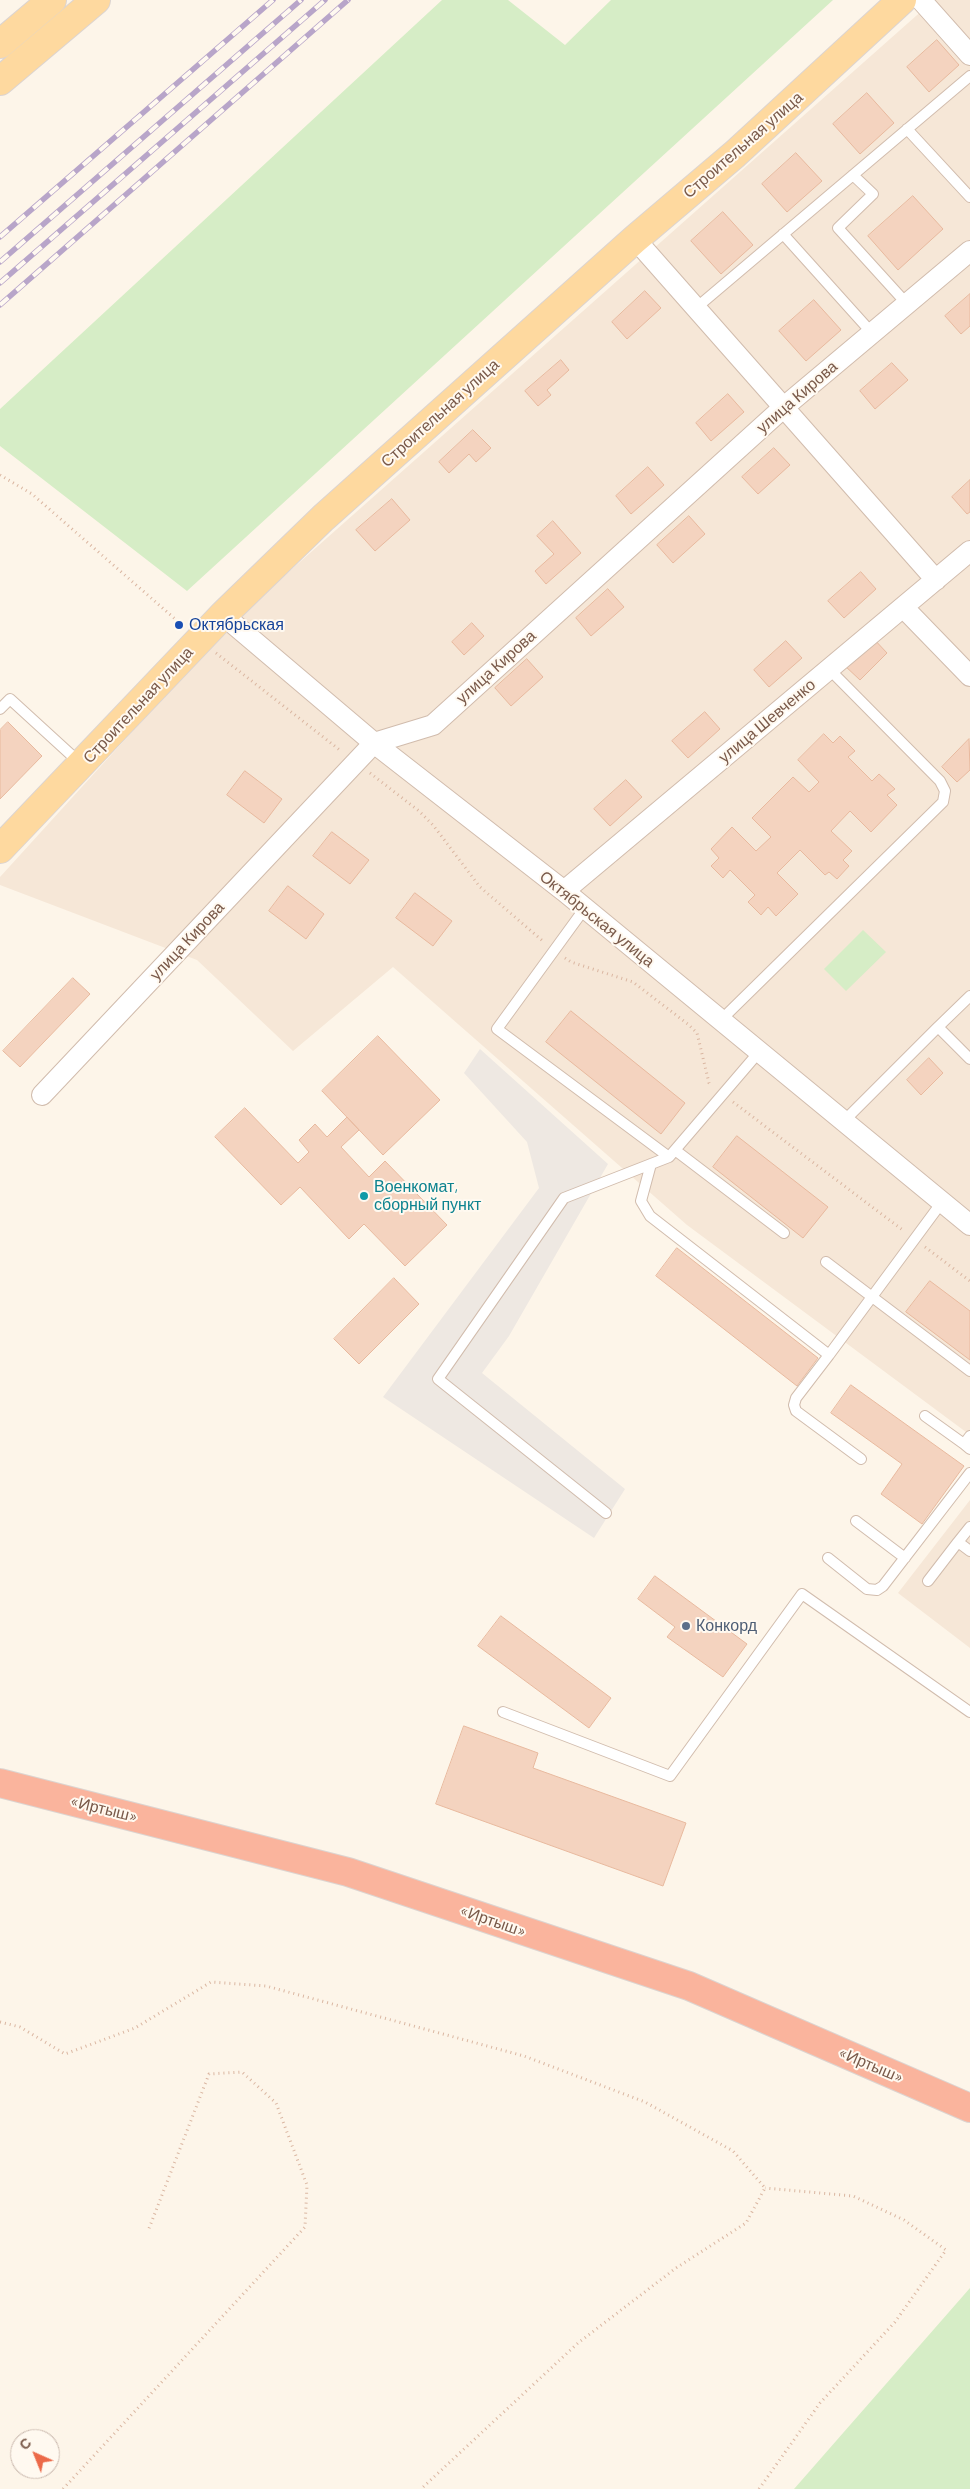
<!DOCTYPE html>
<html>
<head>
<meta charset="utf-8">
<style>
	body { margin:0 }
	#map { position:relative; width:970px; height:2489px; overflow:hidden; background:#fdf5e9; font-family:Barlow,sans-serif }
	canvas { display:block }
	.north { position:absolute; left:10px; top:2429px; width:50px; height:50px; box-sizing:border-box; background:#fff9f0; border:1px solid #cab9ae; border-radius:50%; rotate:316deg; font-size:14px; font-weight:700; line-height:20px; text-align:center; color:#7a5a4a }
	.north::after { content:''; display:block; margin:auto; width:18px; height:22px; background:#ec6a49; clip-path:polygon(50% 0,100% 100%,50% 72%,0 100%) }
</style>
</head>
<body>
<div id="map">
<canvas width="970" height="2489"></canvas>
<div class="north">С</div>
</div>
<script>
const ctx = document.querySelector('canvas').getContext('2d');
ctx.lineJoin = 'round';
function paint(path, color) { ctx.fillStyle = color; ctx.fill(path, 'evenodd'); }
function strokePath(path, color, width, dash) { ctx.strokeStyle = color; ctx.lineWidth = width; ctx.lineCap = dash ? 'butt' : 'round'; ctx.setLineDash(dash || []); ctx.stroke(path); }
function write(font, color, halo, rows, align = 'center') {
  ctx.font = font + ' Barlow,sans-serif'; ctx.lineWidth = 4; ctx.setLineDash([]); ctx.textBaseline = 'middle'; ctx.strokeStyle = halo; ctx.fillStyle = color; for (const [text, x, y, turn = 0] of rows) {
    ctx.save(); ctx.translate(x, y); ctx.rotate((+turn || 0) * Math.PI / 180); ctx.textAlign = isNaN(turn) ? turn : align; if (halo) ctx.strokeText(text, 0, 0); ctx.fillText(text, 0, 0); ctx.restore();
  }
}
paint(new Path2D(`
	M934,0H970V1435L687,1225L393,967L293,1051L197,960L0,885V877L231,623Z
	M970,1500V1648L898,1593Z`), '#f6e7d7');
paint(new Path2D(`
	M480,1049L608,1164L509,1336L482,1373L625,1489L594,1538L383,1397L539,1188L527,1142L464,1073Z`), '#eee8e2');
paint(new Path2D(`
	M442,0H508L565,45L611,0H833L187,591L0,446V409Z
	M863,930L886,952L846,991L824,969Z
	M970,2288V2489H794Z`), '#d6edc6');
const building = new Path2D(`
	M937,40L959,65L929,92L907,67Z
	M867,93L894,123L860,154L833,124Z
	M796,153L822,181L787,212L762,184Z
	M913,196L943,229L898,270L868,236Z
	M723,212L753,245L721,274L691,241Z
	M645,291L661,308L627,339L612,322Z
	M970,294V326L961,334L945,316Z
	M814,300L841,330L806,361L779,331Z
	M561,360L569,370L547,390L551,395L538,406L525,391Z
	M892,363L908,380L875,409L860,391Z
	M728,394L744,412L711,441L696,423Z
	M473,430L491,448L476,462L469,454L449,473L439,462Z
	M774,448L790,465L758,494L742,477Z
	M648,467L664,485L631,514L616,496Z
	M970,480V512L967,514L952,497Z
	M392,499L410,520L375,551L356,530Z
	M689,516L705,534L673,563L657,545Z
	M553,521L581,553L546,584L535,571L554,554L537,536Z
	M861,572L876,589L844,618L828,601Z
	M608,589L624,607L591,636L576,618Z
	M472,623L484,636L464,655L452,642Z
	M872,637L887,653L860,680L844,665Z
	M786,641L802,658L769,687L754,670Z
	M527,659L543,677L511,706L495,688Z
	M705,712L720,729L688,758L672,741Z
	M8,722L42,756L0,799V730Z
	M824,734L833,743L840,736L855,751L848,757L872,781L879,774L895,789L887,795L897,805L871,832L850,811L831,831L852,851L843,860L849,866L837,879L829,872L825,875L800,850L777,873L798,894L776,916L768,907L761,915L748,902L755,895L730,870L723,878L711,866L719,858L711,849L732,827L756,851L771,837L752,818L793,777L809,792L819,782L798,760Z
	M969,739L970,770L957,782L942,767Z
	M245,771L282,799L264,823L227,795Z
	M626,780L642,797L610,826L594,809Z
	M332,832L369,860L350,884L313,856Z
	M288,886L324,914L306,939L269,911Z
	M415,893L452,921L433,946L396,918Z
	M73,978L90,994L20,1067L3,1051Z
	M571,1011L685,1103L661,1134L546,1042Z
	M378,1036L440,1100L383,1155L322,1091Z
	M929,1058L943,1073L921,1095L907,1080Z
	M245,1108L298,1163L309,1152L299,1140L315,1124L327,1137L347,1117L359,1130L341,1147L369,1177L385,1161L447,1225L405,1266L364,1224L349,1239L300,1187L281,1205L215,1137Z
	M737,1136L828,1207L803,1238L713,1167Z
	M677,1248L818,1358L797,1386L656,1276Z
	M394,1278L419,1304L359,1364L334,1339Z
	M930,1281L970,1311V1360L906,1312Z
	M851,1385L964,1466L922,1524L881,1494L902,1464L831,1413Z
	M655,1576L747,1644L723,1677L667,1637L675,1627L638,1599Z
	M501,1616L611,1698L589,1728L478,1646Z
	M464,1726L538,1753L533,1768L686,1823L663,1886L436,1804Z`);
paint(building, '#f4d3bf');
strokePath(building, '#e8b99e', 1);
const lane = new Path2D(`
	M907,129L970,197
	M853,175L873,194L838,228L907,304
	M783,234L872,333
	M696,308L970,76
	M0,709L10,699L80,763
	M585,908L497,1029L669,1157
	M721,1020L943,802L945,791L940,781L829,669
	M938,1027L970,996
	M844,1121L938,1027L970,1059
	M675,1150L784,1233
	M651,1164L641,1201L650,1216L829,1355L942,1202
	M826,1262L970,1371
	M829,1355L796,1398L794,1405L796,1411L861,1459
	M925,1416L964,1444
	M970,1436L964,1444L970,1449
	M606,1513L438,1379L564,1198L669,1157L759,1052
	M856,1521L905,1558
	M958,1542L970,1527
	M828,1558L867,1589L877,1590L883,1586L970,1473
	M928,1581L958,1542L970,1551
	M503,1712L670,1776L802,1594L970,1712`);
const street = new Path2D(`
	M921,0L970,55
	M635,239L936,580
	M903,607L970,676
	M223,615L374,743L564,891L970,1225
	M564,891L970,551
	M42,1095L374,743L433,725L784,407L970,251`);
const primary = new Path2D(`
	M0,44L52,0
	M0,81L96,0
	M0,849L223,615L323,518L635,239L735,154L902,0`);
const highway = new Path2D(`
	M0,1783L348,1872L689,1986L970,2108`);
strokePath(lane, '#d1bcad', 12);
strokePath(street, '#d1bcad', 22);
strokePath(primary, '#dcd4d0', 30);
strokePath(highway, '#dcd4d0', 30);
strokePath(new Path2D(`
	M0,475L32,494L182,625
	M216,653L341,751
	M370,773L419,811L433,825L480,887L544,942
	M565,958L571,962L633,982L689,1025L697,1033L709,1083L712,1086
	M733,1102L904,1231
	M925,1247L970,1281
	M0,2022L20,2027L65,2054L135,2028L211,1982L266,1986L524,2056L645,2102L733,2151L765,2188L746,2223L676,2268L578,2343L421,2489
	M63,2489L305,2227L307,2185L276,2103L242,2072L209,2074L148,2231
	M759,2489L820,2403L895,2322L946,2250L904,2220L853,2196L765,2188`), '#dab6a1', 3, [1, 4]);
strokePath(lane, '#fff', 10);
strokePath(street, '#fff', 20);
strokePath(primary, '#fed99f', 28);
strokePath(highway, '#fab49d', 28);
const rail = new Path2D(`
	M0,237L273,0
	M0,262L301,0
	M0,283L325,0
	M0,305L348,0`);
strokePath(rail, '#b8a5c9', 5.5);
strokePath(rail, '#fff9f0', 4, [11]);
for (const [x, y, r, color] of [
	[179,625,5,"#1a4fb4"],
	[364,1196,5,"#0f9aa8"],
	[686,1626,5,"#5c6f8a"]
]) { const dot = new Path2D(); dot.arc(x, y, r, 0, 2 * Math.PI); ctx.fillStyle = color; ctx.fill(dot); strokePath(dot, '#fff9f0', 2); }
write('16px', '#7a5a4a', '#fff9f0', [
	["Строительная улица",743,145,-41],
	["улица Кирова",797,397,-41],
	["Строительная улица",440,413,-42],
	["улица Кирова",496,667,-42],
	["Строительная улица",138,705,-47],
	["улица Шевченко",767,721,-40],
	["Октябрьская улица",597,919,39],
	["улица Кирова",187,941,-47],
	["«Иртыш»",104,1809,14],
	["«Иртыш»",493,1921,19],
	["«Иртыш»",871,2065,23]
]);
write('16px', '#164399', '#fff9f0', [
	["Октябрьская",189,625]
], 'left');
write('16px', '#0d838f', '#fff9f0', [
	["Военкомат,",374,1187],
	["сборный пункт",374,1205]
], 'left');
write('16px', '#4e5e75', '#fff9f0', [
	["Конкорд",696,1626]
], 'left');
</script>
</body>
</html>
